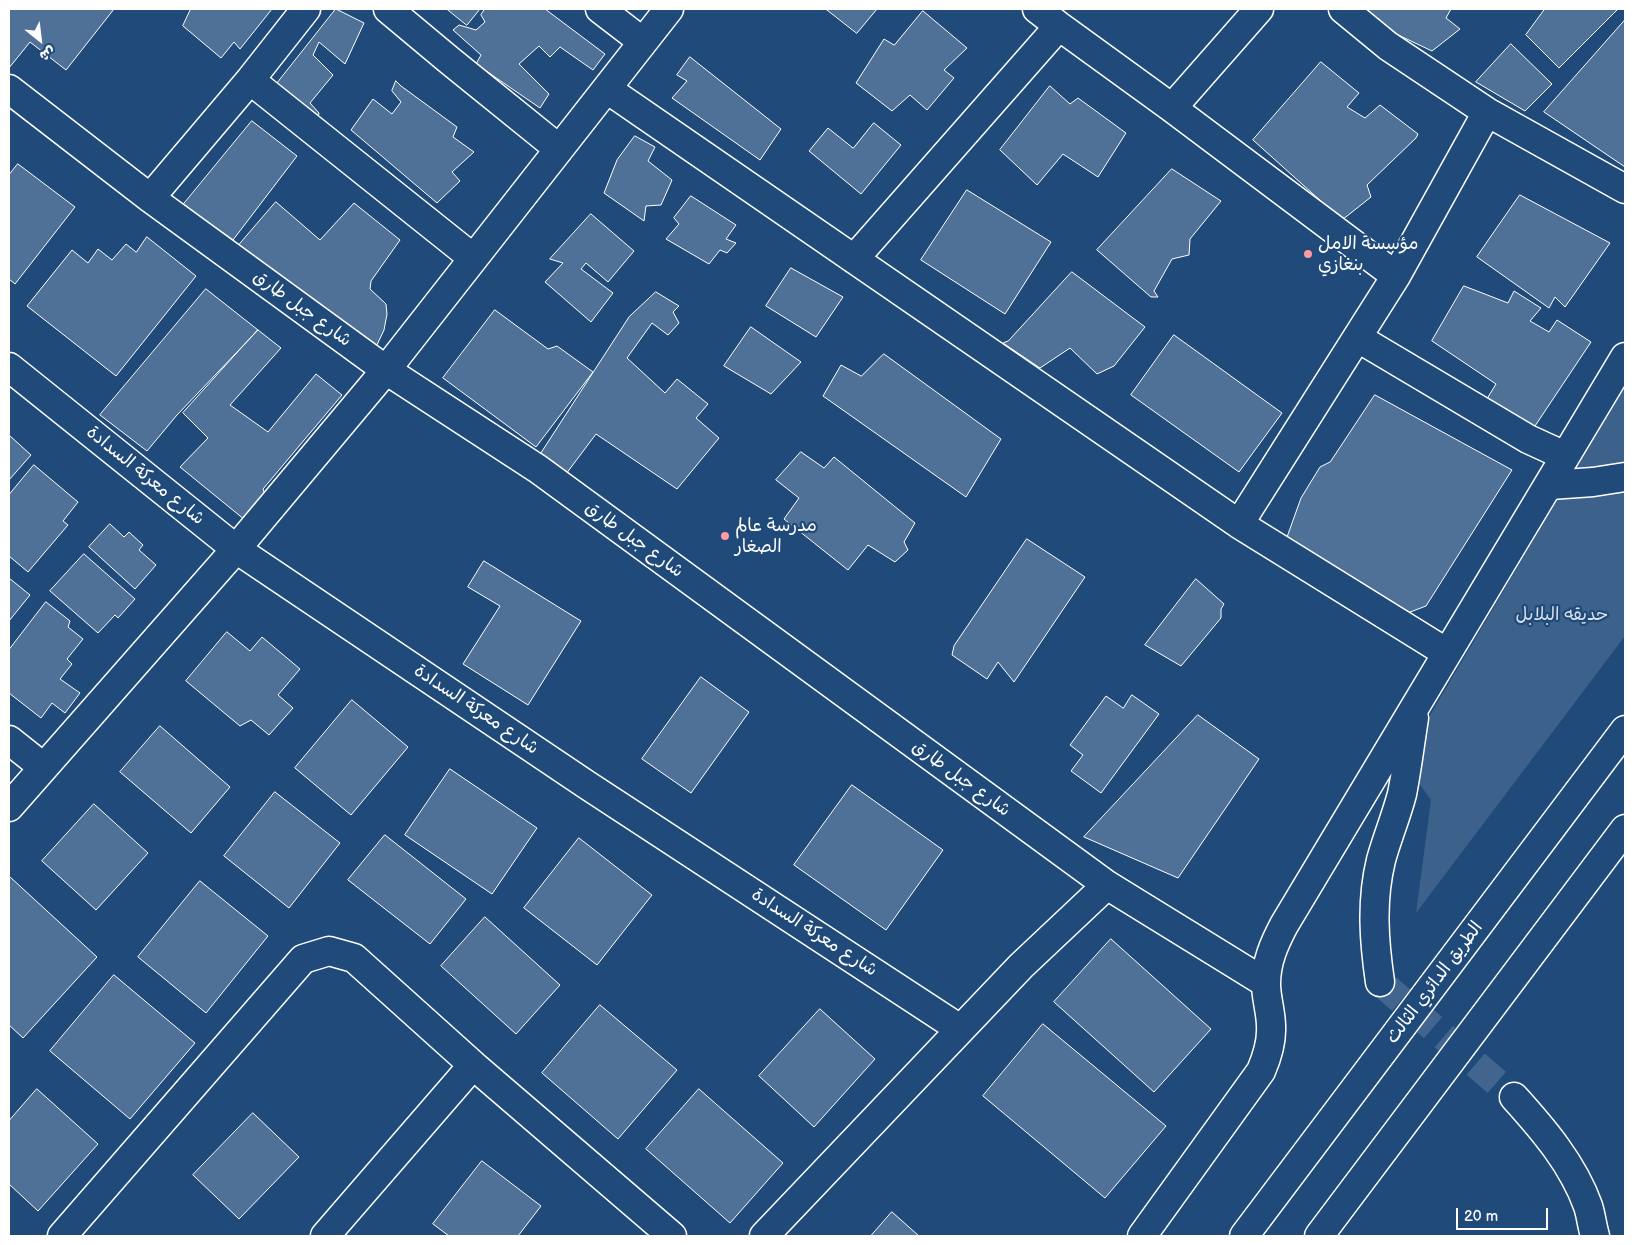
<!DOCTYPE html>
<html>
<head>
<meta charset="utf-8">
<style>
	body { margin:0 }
	#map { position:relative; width:1634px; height:1245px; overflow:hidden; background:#1f4a7a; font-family:"Balsamiq Sans","Playpen Sans Arabic",sans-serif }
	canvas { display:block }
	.frame { position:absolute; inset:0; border:10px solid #fff; pointer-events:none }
	.north { position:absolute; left:15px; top:15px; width:50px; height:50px; -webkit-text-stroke:4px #1f4a7a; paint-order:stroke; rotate:151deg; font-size:14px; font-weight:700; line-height:20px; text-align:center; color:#fff }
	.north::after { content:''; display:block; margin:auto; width:18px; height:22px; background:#fff; clip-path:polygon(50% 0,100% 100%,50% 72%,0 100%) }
	.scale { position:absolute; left:1456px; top:1208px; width:92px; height:22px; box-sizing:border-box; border:2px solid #fff; border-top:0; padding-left:6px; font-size:15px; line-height:18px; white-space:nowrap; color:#fff; -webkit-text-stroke:4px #1f4a7a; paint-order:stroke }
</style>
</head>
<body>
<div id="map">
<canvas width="1634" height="1245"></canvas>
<div class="frame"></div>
<div class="north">ش</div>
<div class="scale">20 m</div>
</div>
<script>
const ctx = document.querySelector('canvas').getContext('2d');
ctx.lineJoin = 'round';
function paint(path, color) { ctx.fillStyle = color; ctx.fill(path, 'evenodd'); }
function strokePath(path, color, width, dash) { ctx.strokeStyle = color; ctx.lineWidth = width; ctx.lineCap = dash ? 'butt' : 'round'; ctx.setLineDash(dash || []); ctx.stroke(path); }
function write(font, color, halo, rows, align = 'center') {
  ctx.font = font + ' "Balsamiq Sans","Playpen Sans Arabic",sans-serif'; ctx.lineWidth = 4.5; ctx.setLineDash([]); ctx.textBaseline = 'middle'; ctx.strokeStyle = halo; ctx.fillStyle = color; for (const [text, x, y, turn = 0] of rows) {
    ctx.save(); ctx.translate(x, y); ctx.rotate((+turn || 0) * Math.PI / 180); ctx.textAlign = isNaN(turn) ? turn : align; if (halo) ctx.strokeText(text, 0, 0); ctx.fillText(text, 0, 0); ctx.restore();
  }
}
paint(new Path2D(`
	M1625,385V636L1416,913L1431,800L1403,761Z`), '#3c618b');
const building = new Path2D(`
	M9,9H114L66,70L30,42L9,68Z
	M191,9H272L240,49L234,42L221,58L183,26Z
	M336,9L364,23L345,64L319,42L313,55L333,75L310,103L319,113L317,124L275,86Z
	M447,9H480L467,25Z
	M485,9H545L605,54L593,70L560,47L550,57L539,46L519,64L549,94L540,108L476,64L481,55L453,30L459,25L476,30L485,22L481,15Z
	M826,9H877L857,33Z
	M1361,9H1451L1446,18L1460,29L1432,51L1373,23L1375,17Z
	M1545,9H1618L1559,68L1526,35Z
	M923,11L967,48L944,70L954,78L927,110L910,95L892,111L856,83L884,39L894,45Z
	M1625,20V167L1544,112Z
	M1511,44L1552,84L1525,111L1476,82Z
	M690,57L781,129L760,160L672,98L687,81L677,75Z
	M1321,62L1359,93L1347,107L1365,118L1380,105L1418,134L1416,138L1367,185L1371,197L1342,220L1253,140Z
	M396,81L401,86L457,127L453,137L474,152L452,172L460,181L437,203L351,130L373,99L392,114L401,102L392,91Z
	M1050,86L1070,104L1078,98L1126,133L1098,177L1063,154L1037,185L1000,150Z
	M252,121L297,156L233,240L183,205Z
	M874,123L901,145L861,194L809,151L828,128L853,148Z
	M635,136L655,147L648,161L672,180L661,205L646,206L644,221L604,193L617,160Z
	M18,164L75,207L15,284L9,279V175Z
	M1172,169L1221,201L1190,239L1189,255L1172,259L1154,291L1158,297H1151L1097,250Z
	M967,190L1051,242L1005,314L921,260Z
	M1520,195L1610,243L1565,307L1555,297L1549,308L1477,257Z
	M691,196L736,225L726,239L736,243L727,253L720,250L709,264L666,239L679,224L674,218Z
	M276,202L320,240L354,203L400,240L371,281L370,289L386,304L387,314L384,330L376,347L239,245Z
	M591,214L634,251L608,282L586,263L581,269L613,293L591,322L545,282L563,263L550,259Z
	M147,237L196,276L116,376L27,306L72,250L88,263L98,249L112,260L126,244L136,252Z
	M791,268L843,297L816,337L766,306Z
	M1072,272L1145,327L1114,366L1097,374L1070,348L1040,368L1003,343L1008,341Z
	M1464,286L1508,303L1514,291L1541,308L1530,321L1549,332L1557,320L1591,342L1533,429L1485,402L1496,384L1432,341Z
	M206,289L258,330L177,415L147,451L100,415Z
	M656,292L679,306L673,312L679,323L668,335L652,323L627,358L665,393L677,379L708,404L696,418L719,438L677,489L596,434L566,474L537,459L629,317Z
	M495,310L548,349L557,346L593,372L536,447L443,378Z
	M751,327L801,362L771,394L724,366Z
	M258,330L281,348L230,405L268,432L316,374L342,395L263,489L266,498L245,520L180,467L208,438L183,413Z
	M1174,335L1282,413L1239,472L1131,395Z
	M884,354L1001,439L966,497L823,396L841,365L861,376Z
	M1375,395L1512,470L1426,606L1397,617L1282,551L1301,498L1320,467L1330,462Z
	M9,435L31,455L9,480Z
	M801,452L824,468L834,457L915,523L904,542L908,550L895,562L868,545L848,570L784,519L799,498L776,480Z
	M34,465L78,502L63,521L68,525L28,572L9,556V495Z
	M110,524L124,537L129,532L143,545L139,550L156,565L135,589L89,547Z
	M1027,539L1085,577L1014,682L998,662L987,679L952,655L954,646Z
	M84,554L135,599L118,618L115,615L98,633L50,591Z
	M484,561L581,621L528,705L463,664L500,606L468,587Z
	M9,578L30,595L9,621Z
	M1196,579L1224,604L1221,609V618L1181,666L1145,645Z
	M46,602L70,621L68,627L83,639L67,659L72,664L60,679L80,693L65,713L52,703L41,718L9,693V650Z
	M227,632L250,651L262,637L300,669L278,695L293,708L269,735L251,720L240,726L186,681Z
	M701,677L749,712L691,793L642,759Z
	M1132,695L1159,714L1101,793L1071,771L1083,755L1070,745L1106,696L1123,708Z
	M352,700L408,747L351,815L295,768Z
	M1198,715L1259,759L1178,878L1084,837Z
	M160,726L230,787L191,833L120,772Z
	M450,769L537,828L492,894L405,835Z
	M852,785L943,850L886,930L794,865Z
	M275,792L340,843L289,908L224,856Z
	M94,804L148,853L96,910L42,861Z
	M385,835L466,899L430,944L348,880Z
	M579,838L652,895L597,965L524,908Z
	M9,876L97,957L23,1038L9,1025Z
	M200,881L268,936L206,1013L138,957Z
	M485,917L560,985L516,1034L441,966Z
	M1111,939L1211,1029L1154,1092L1054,1002Z
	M114,975L195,1043L130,1119L50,1051Z
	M600,1005L677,1070L618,1139L542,1073Z
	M820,1009L875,1059L814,1127L759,1076Z
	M1043,1024L1166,1126L1105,1198L983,1096Z
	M37,1089L98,1144L38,1211L9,1184V1121Z
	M699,1089L783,1163L730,1223L646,1149Z
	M253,1113L299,1157L239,1219L193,1175Z
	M482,1161L541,1206L518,1236H449L433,1224Z
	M892,1212L919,1236H871Z`);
paint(building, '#507197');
strokePath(building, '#fff', 1);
strokePath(new Path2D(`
	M1380,982L1514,1097`), '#41658e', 28, [28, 14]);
const minor = new Path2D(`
	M388,9L449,60L559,149
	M600,9L643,42
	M1037,9L1059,26L1172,108L1396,276
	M1343,9L1388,46L1487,112L1625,189
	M250,80L473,258
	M9,89L150,198L386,370L538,469L1107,885L1266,983
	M607,89L1239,524L1396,276L1487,112
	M1172,108L1259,9
	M150,198L250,80L306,9
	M854,259L1059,26
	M1358,338L1528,439L1565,456
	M9,367L236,549L587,785L960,1029
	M1239,524L1447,653
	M9,740L43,767
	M9,807L236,549L386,370L669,9
	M1380,982C1374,941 1371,901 1381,860C1387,838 1396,817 1402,794C1407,769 1410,743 1414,718
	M1514,1097C1543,1129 1573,1164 1588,1206C1591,1215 1592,1226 1595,1236
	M62,1236L303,959L329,951L354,958L473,1065L672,1236
	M325,1236L473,1065
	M764,1236L1021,966L1107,885
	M1142,1236L1261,1071C1267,1057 1272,1042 1271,1026C1271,1012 1266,998 1266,984C1266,962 1274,944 1284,925L1625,357`);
const highway = new Path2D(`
	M1550,485L1593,482L1625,477
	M1244,1236L1625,730
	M1319,1236L1625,829`);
strokePath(minor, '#fff', 31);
strokePath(highway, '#fff', 31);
strokePath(minor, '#1f4a7a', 28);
strokePath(highway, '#1f4a7a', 28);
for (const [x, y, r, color] of [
	[1308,254,5,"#ff9aa2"],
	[725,536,5,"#ff9aa2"]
]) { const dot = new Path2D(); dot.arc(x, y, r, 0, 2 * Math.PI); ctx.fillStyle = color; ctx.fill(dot); strokePath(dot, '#1f4a7a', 2); }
write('18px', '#fff', '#1f4a7a', [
	["مؤسسة الامل",1318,244],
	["بنغازي",1318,265],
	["مدرسة عالم",735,526],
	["الصغار",735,547]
], 'left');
write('18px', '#fff', '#1f4a7a', [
	["شارع جبل طارق",302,309,36],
	["شارع معركة السدادة",145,476,39],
	["شارع جبل طارق",634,540,36],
	["شارع معركة السدادة",476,710,34],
	["شارع جبل طارق",961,779,36],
	["شارع معركة السدادة",814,933,33],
	["الطريق الدائري الثالث",1435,983,-53]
]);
write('18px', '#d8dfe8', '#1f4a7a', [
	["حديقه البلابل",1562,615]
]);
</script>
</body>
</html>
